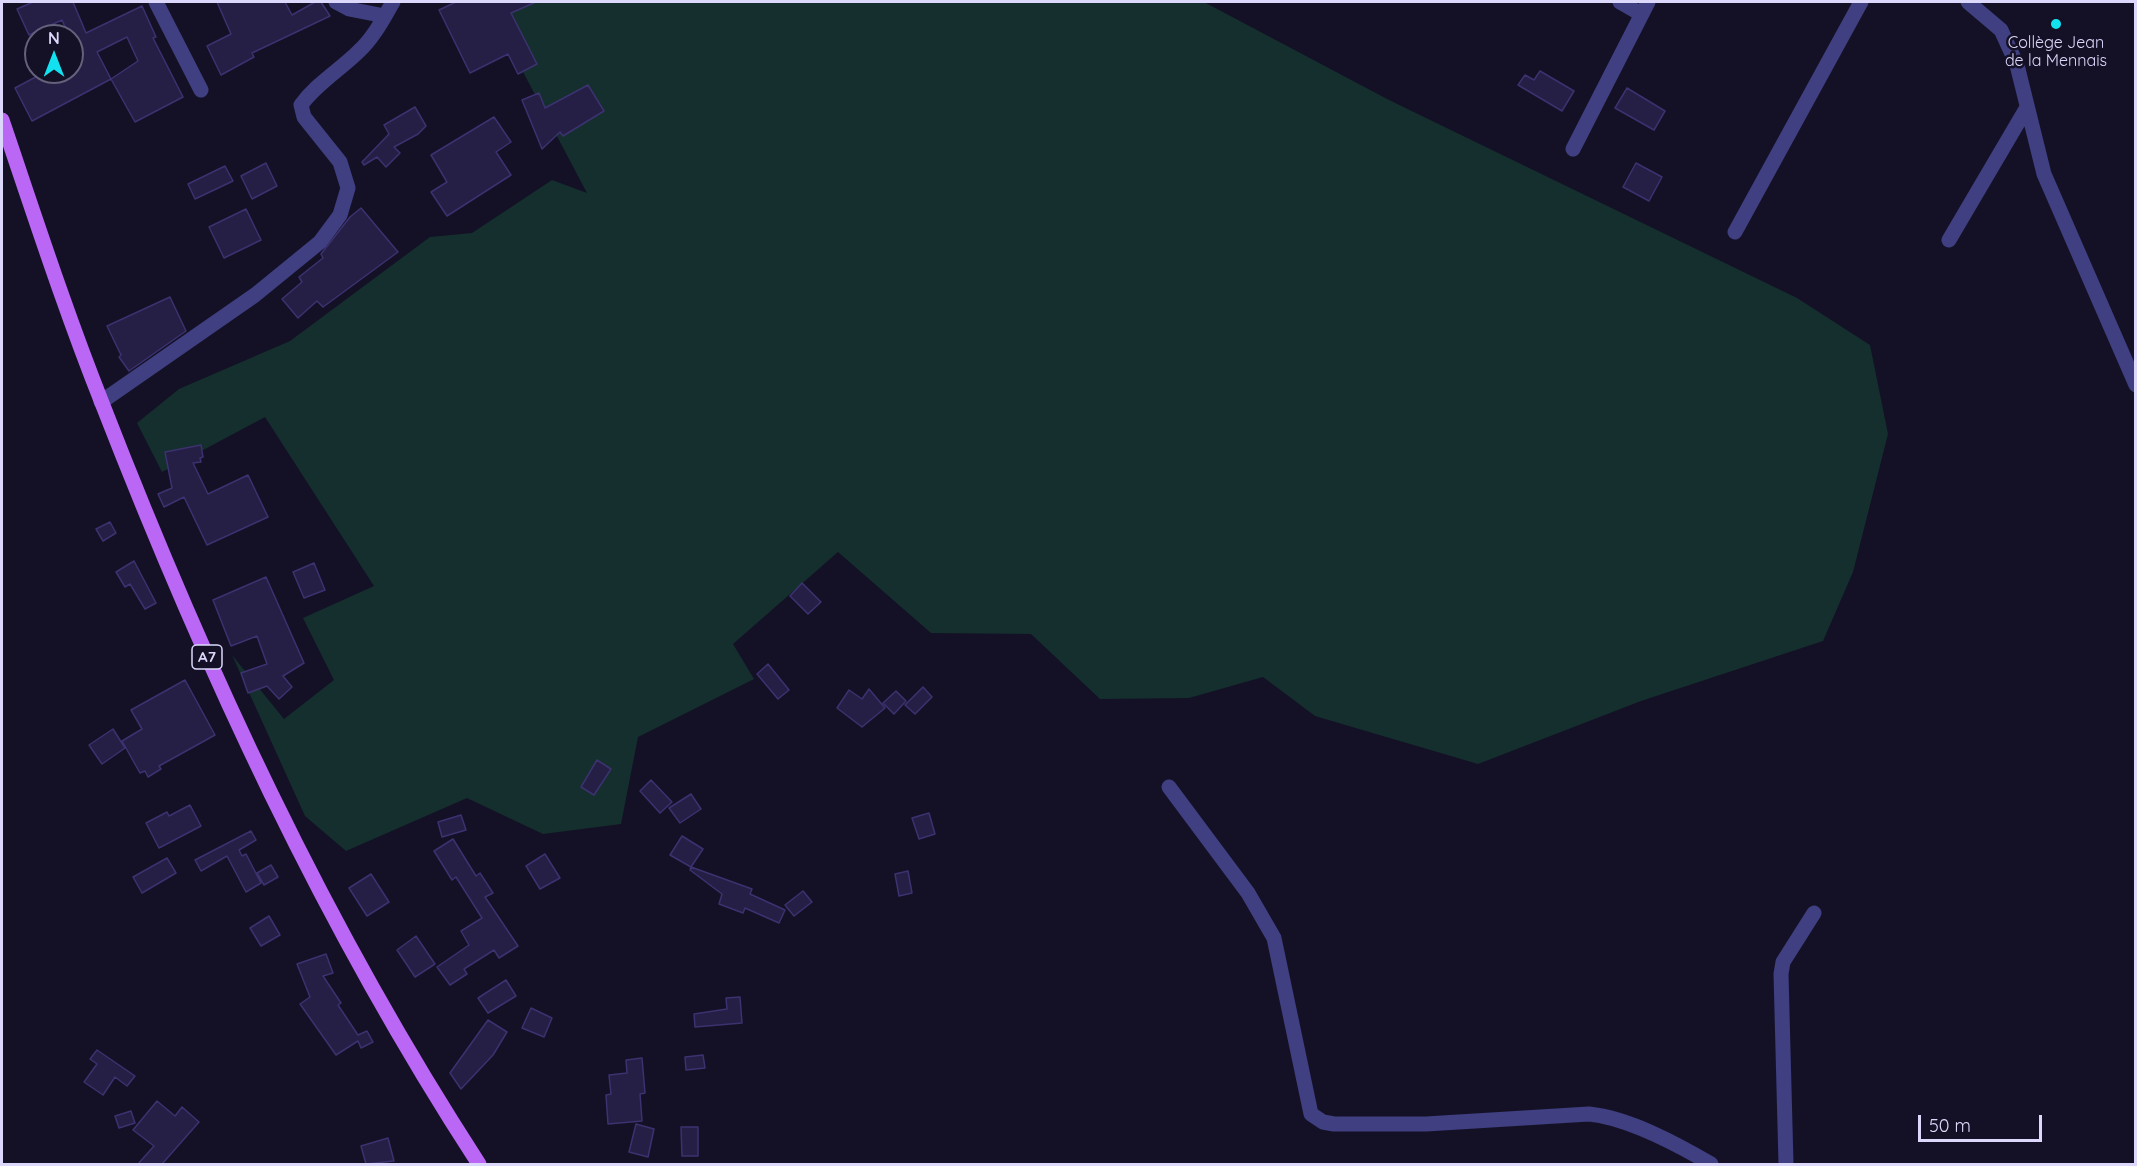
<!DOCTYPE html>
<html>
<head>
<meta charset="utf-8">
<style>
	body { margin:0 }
	#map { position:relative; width:2137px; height:1166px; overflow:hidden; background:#141126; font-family:Quicksand,sans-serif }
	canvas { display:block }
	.frame { position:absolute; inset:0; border:3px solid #dbd8fc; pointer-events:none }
	.north { position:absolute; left:24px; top:24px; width:60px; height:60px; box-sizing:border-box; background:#141126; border:2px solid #64617c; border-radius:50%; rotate:0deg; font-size:16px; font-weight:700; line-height:24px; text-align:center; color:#dbd8fc }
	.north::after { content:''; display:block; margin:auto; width:21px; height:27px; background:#12e2ef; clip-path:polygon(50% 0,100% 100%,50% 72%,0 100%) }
	.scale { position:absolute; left:1918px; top:1115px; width:124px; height:27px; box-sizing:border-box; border:3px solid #dbd8fc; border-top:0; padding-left:8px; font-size:18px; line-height:21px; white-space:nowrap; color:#dbd8fc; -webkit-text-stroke:4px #141126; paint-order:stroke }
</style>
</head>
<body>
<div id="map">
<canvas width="2137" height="1166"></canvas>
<div class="frame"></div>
<div class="north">N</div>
<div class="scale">50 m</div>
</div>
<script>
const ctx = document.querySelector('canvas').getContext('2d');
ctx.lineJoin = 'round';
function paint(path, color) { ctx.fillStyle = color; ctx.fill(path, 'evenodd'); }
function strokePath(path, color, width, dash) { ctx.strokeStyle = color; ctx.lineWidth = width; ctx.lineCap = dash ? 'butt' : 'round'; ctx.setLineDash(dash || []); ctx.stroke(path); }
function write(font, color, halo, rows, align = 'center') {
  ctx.font = font + ' Quicksand,sans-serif'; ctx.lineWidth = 5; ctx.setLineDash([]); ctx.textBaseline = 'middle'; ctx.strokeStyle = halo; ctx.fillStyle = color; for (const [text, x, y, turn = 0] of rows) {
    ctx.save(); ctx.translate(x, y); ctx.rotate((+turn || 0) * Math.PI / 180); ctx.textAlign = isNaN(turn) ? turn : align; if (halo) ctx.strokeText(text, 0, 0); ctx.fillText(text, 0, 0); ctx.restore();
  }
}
paint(new Path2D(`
	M486,2H1204L1389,100L1797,298L1870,345L1888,434L1853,572L1823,641L1641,701L1478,764L1315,716L1263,677L1189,698L1100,699L1031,634L931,633L838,552L733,644L754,679L638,737L621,824L543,834L467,798L346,851L305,816L232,655L284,719L334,680L303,618L374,586L265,417L162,472L137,423L179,389L290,341L430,237L472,233L552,180L587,193Z`), '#142f2d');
const building = new Path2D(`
	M33,2H73L86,33L142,6L156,37L153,38L183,97L135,122L111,79L32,121L15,88L45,72H72V36H69L62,20L29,35L17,9ZM127,37L138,61L111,79L97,52Z
	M217,2H285L292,15L315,2H321L330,16L252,53L254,57L221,75L207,46L231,34Z
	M456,2H536L511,13L537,64L518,74L508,54L470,73L439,10Z
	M1540,71L1574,91L1562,111L1518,85L1525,75L1534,80Z
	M588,85L604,111L563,136L560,132L542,149L522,100L539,93L545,108Z
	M1627,88L1665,111L1654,130L1615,108Z
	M415,107L426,126L418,134L394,147L400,153L386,167L377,157L364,165L362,162L389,134L384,125Z
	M494,117L511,142L496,152L511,175L447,216L431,192L447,182L431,155Z
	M266,163L277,186L252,199L241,176Z
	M1636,163L1662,177L1649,201L1623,187Z
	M225,166L233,181L195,199L188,184Z
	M361,208L398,252L323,307L317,301L298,318L282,299L302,282L299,277L323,258L321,254L350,217Z
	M246,209L261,240L224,258L209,227Z
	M170,297L186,331L129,371L119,357L121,355L107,326Z
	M201,445L203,457L200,458L201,462L193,463L208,494L248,475L268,517L207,545L184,497L164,507L158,494L172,488L165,452Z
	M110,522L116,533L103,541L96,529Z
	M134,561L156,603L145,609L130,584L125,587L116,572Z
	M314,563L325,590L304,598L293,572Z
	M266,577L304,663L283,676L292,687L279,699L267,686L248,693L241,673L267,664L257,636L231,646L213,600Z
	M802,583L821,602L808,614L790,596Z
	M768,664L789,690L778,699L757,674Z
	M185,680L215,735L159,766L161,769L148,777L145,771L140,773L122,741L142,729L131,710Z
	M923,687L932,697L915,714L905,705Z
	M869,689L885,708L862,727L837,708L849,690L862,699Z
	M896,691L906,701L894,714L883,703Z
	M113,729L125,748L102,764L89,745Z
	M597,760L611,769L594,795L581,787Z
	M651,780L672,802L660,813L640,791Z
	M691,794L701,809L680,823L669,808Z
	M190,805L201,826L159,848L146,823L167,812L169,816Z
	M929,813L935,834L919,839L912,818Z
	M461,815L466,830L442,837L438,822Z
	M251,831L256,840L239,850L242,856L246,854L261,883L246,892L227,856L201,871L195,860Z
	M682,836L703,849L691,867L752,889L750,894L785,910L779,923L745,908L743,913L719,904L722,894L690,870L691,867L670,855Z
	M453,839L476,876L480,873L493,893L485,897L518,946L499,958L494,950L464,969L467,974L450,985L437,967L469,945L461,931L482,918L456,877L452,880L434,851Z
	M545,854L560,878L540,889L526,866Z
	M167,858L176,873L142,893L133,877Z
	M271,865L278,877L264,885L257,873Z
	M908,871L912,893L899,896L895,874Z
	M371,874L389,902L367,916L349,888Z
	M803,891L812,902L794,916L785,905Z
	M269,916L280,935L261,946L250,928Z
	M416,936L435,964L415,977L397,950Z
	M326,954L333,973L323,976L341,1003L338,1005L358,1035L367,1031L373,1042L361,1048L358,1041L336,1055L300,1004L310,997L297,964Z
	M506,980L516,996L488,1013L478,998Z
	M740,997L742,1023L695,1027L694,1014L727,1009L726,998Z
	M531,1008L552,1018L544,1037L522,1028Z
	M488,1020L507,1032L493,1055L461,1089L450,1073Z
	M97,1050L135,1076L127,1086L115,1077L103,1095L84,1082L97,1064L90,1059Z
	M703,1055L705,1068L686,1070L685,1057Z
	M642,1058L645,1093L640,1094L642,1121L608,1124L606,1095L611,1094L609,1075L627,1073L626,1060Z
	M157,1101L175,1116L182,1107L199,1122L162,1164H138L154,1146L133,1130Z
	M131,1111L135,1123L119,1128L115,1116Z
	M636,1124L654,1129L648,1157L629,1152Z
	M681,1127H698V1156H682Z
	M388,1138L394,1161L366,1164L361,1146Z`);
paint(building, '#251e45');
strokePath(building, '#3c3270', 1.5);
strokePath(new Path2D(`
	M156,2L201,90
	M336,2L349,9L385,16
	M1620,2L1641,14
	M1968,2L2001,30L2017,65L2044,174L2136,385
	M1573,149L1648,2
	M1735,232L1861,2
	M1949,240L2026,109
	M101,402L255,295L320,242L340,215L348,188L340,162L304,117L301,105C317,83 340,70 359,51C374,37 383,19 393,2
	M1169,787L1248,893L1274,938L1311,1114L1323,1122L1334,1124H1426L1589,1114C1629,1118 1677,1144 1711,1164
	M1786,1164L1781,974L1783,962L1814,913`), '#3f3f81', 15);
strokePath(new Path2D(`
	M2,120C34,214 65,310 102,403C205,668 324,926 479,1164`), '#ba67f5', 15);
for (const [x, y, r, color] of [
	[2056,24,6,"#12e2ef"]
]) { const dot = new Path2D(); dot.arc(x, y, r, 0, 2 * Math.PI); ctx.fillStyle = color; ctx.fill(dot); strokePath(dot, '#141126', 2); }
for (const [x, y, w] of [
	[207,657,30]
]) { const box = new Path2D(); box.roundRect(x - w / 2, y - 12, w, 24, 4.5); ctx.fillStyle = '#141126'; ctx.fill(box); strokePath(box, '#dbd8fc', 1.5); }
write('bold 15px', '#dbd8fc', null, [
	["A7",207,657]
]);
write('16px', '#dbd8fc', '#141126', [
	["Collège Jean",2056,43],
	["de la Mennais",2056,61]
]);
</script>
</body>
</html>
